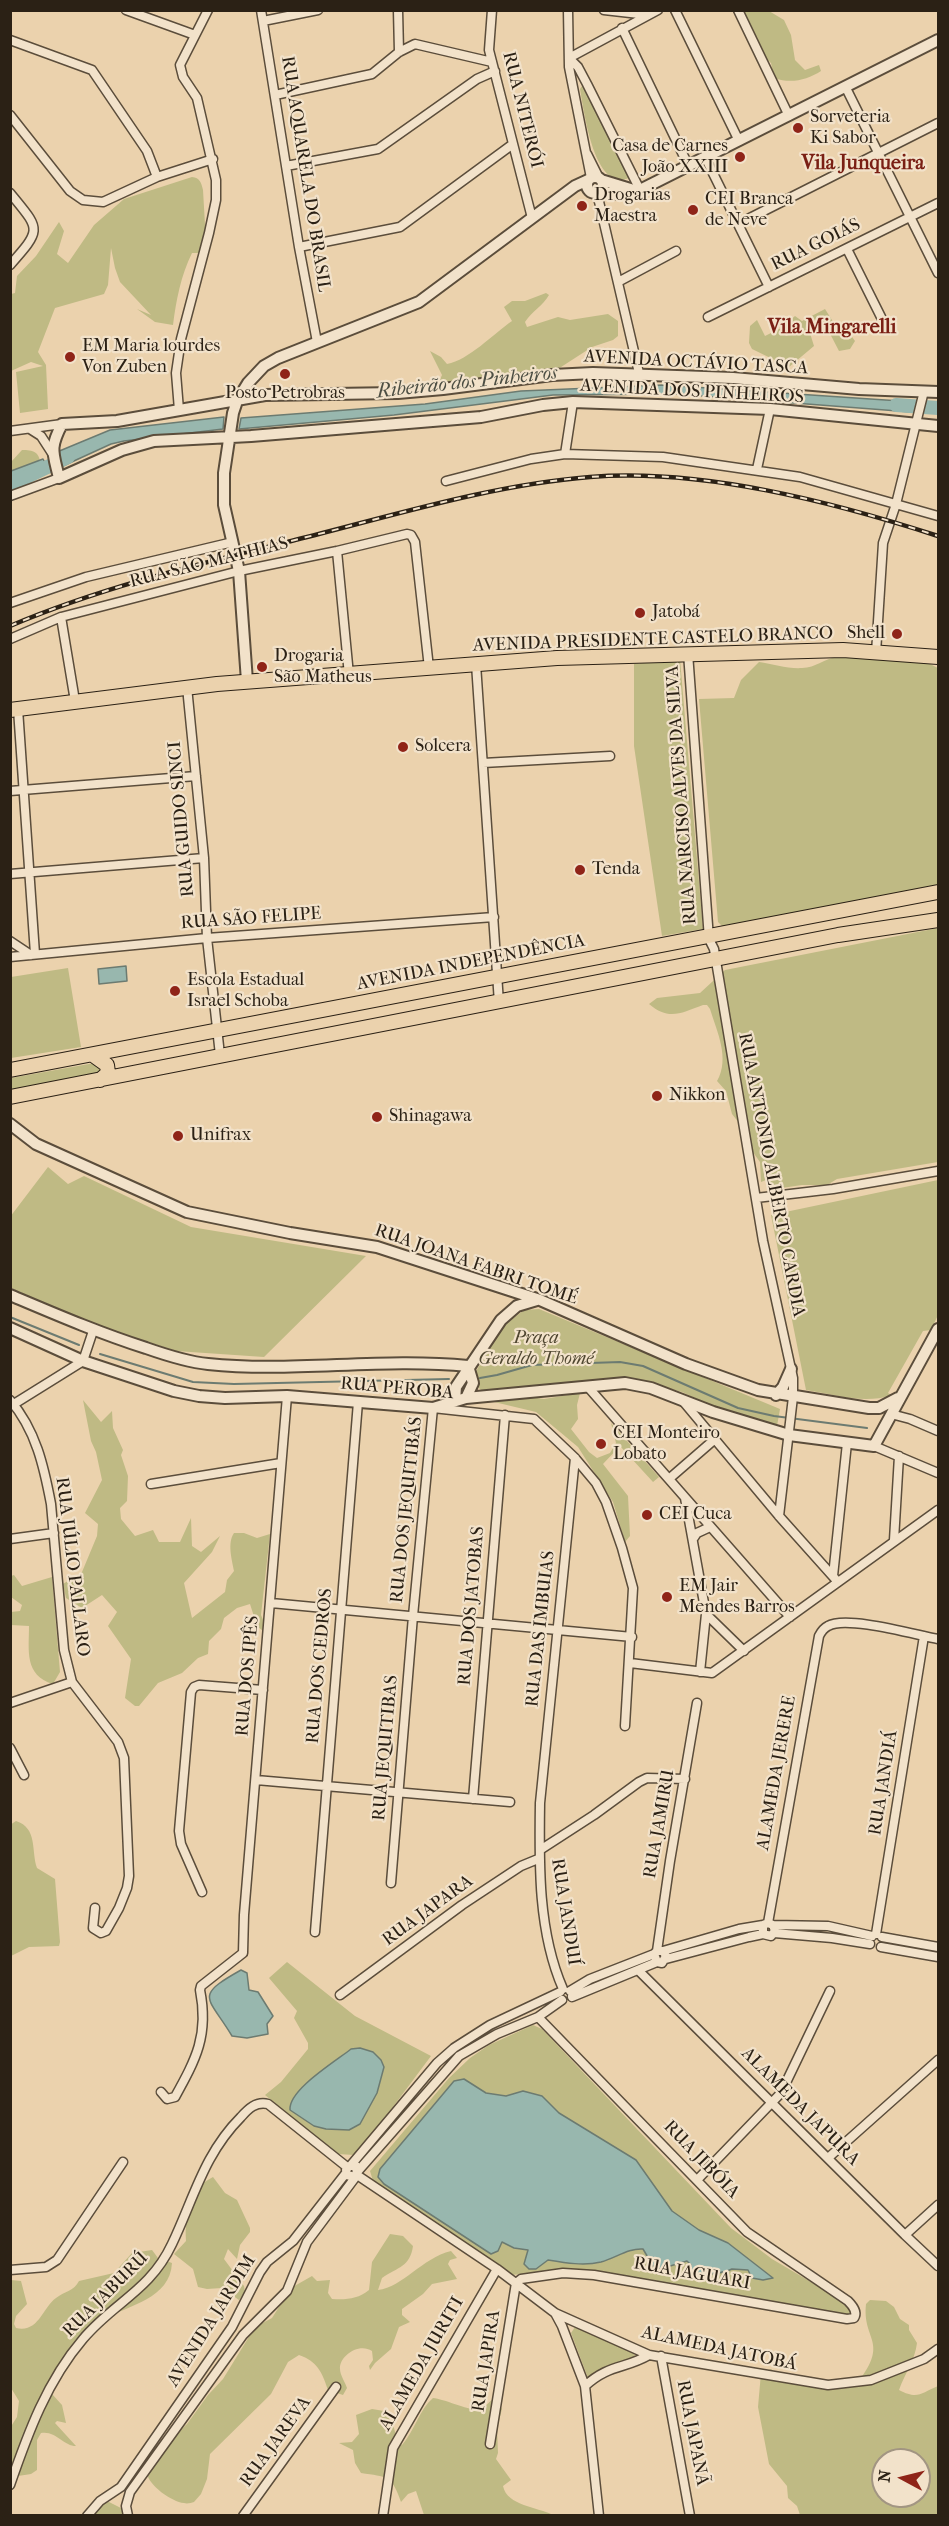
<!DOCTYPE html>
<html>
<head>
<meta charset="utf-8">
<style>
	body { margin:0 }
	#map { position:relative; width:949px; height:2526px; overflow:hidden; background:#ebd2ad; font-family:"IM FELL French Canon",serif }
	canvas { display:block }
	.frame { position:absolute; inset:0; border:12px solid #2b2115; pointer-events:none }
	.north { position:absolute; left:871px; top:2448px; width:60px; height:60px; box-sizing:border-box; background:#f2e2ca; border:2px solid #a29582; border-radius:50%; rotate:277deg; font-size:16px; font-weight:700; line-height:24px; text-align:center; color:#2b2115 }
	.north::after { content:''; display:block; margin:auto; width:21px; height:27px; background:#8f2418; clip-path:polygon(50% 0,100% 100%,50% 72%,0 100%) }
</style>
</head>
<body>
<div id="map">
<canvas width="949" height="2526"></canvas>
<div class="frame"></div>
<div class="north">N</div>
</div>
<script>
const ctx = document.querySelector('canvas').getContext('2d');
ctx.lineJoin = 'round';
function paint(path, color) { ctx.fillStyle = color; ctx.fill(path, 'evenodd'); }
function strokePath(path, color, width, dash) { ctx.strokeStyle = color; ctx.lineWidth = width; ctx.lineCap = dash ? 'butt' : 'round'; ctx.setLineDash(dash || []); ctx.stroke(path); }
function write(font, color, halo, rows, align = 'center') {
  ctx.font = font + ' "IM FELL French Canon",serif'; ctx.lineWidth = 4.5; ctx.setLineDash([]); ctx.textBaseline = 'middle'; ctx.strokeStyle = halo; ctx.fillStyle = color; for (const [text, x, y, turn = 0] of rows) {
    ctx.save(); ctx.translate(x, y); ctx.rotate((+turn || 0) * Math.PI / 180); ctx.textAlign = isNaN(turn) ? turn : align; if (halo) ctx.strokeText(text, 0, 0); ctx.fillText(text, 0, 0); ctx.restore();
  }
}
paint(new Path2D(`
	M742,11H769L784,20L791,35L795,60L805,70L819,65L821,71C807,80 791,84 774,78L771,63L763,56L757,37L751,32Z
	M582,86L588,91L630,174L629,178C594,193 584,111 580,89Z
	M192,177C200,178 201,182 203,190L206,242L201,253H192C181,275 176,301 173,325L155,322L137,309L151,315L120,282L115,268L111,248L108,285L104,294L55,308L38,352L46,365L48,409L20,413L16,372L43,366L31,362L11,371V294L15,293L17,276L36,256L59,222L64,231L57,254L68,263L94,225L124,199Z
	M546,293L549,295C543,306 532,311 525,322L527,327L558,317L570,320L608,314L618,321V336L613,340L592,347L558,369L440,386L438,384L442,375L430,351L441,357L447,364C469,360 493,334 512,321L504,307L512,301H525Z
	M825,309L837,328L845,327L855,341L850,349L839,351L826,326L814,325L809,330L814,346L789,367L752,349L749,343L750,326L757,320L765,336L781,328L795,316L802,321Z
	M22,450C33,450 40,452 40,464L11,488V462Z
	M840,654L926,662L938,668V890L722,926L718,922L699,699L734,698L741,680L759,662C773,664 788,669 802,668C816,668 824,658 838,657Z
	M680,659L703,929L662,936L634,746V664Z
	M938,928V1162L837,1179L827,1185H802L768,1190L766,1180L761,1182L760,1162L742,1137L739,1123L732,1114L726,1091L717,1081C730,1058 717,1032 710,1009L707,1005H703C681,1013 669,1021 649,1004L657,998L700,993L725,970Z
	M68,968L81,1047L11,1058V977Z
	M100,1062L105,1065L101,1078L11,1094V1078Z
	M48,1167L68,1184L84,1176L191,1227L366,1256L264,1357L176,1351L87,1322L11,1288L10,1217Z
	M938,1180V1315L931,1330L923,1331L888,1393L891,1395C865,1405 832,1394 806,1390L771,1215Z
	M539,1309L780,1409L777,1426L716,1408L682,1392L630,1378L483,1392L478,1387L475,1373L502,1327L524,1310Z
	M580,1393L577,1405L578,1419L571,1429L589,1452L597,1458L610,1453L616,1443L611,1423L659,1477L653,1482L620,1446L603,1464L628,1496L630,1536L625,1542L613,1502L578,1447L536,1412L490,1401L488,1398L524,1396L544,1399Z
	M83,1400L101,1422L112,1411L113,1428L123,1450L121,1455L128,1476L127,1501L120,1508L121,1519L135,1536L153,1530L159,1542H180L191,1518L192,1546L201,1552L220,1536L212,1552L184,1583L192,1618L225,1592L227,1580L234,1571C232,1560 227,1543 234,1533H244L257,1538L270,1534L261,1615L267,1629L263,1631L257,1626L250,1604L237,1608L224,1618L221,1629L209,1641L208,1654L198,1658L182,1673L158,1683L139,1706H135L125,1698L131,1659L108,1626L117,1612L102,1595L82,1608L66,1598L63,1584L82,1572L97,1536L98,1524L85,1513L102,1480L96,1452L91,1441Z
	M14,1575L22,1586L52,1577L60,1672L53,1684C24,1675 29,1651 29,1626L11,1625V1612L20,1611L22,1605L11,1597V1576Z
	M16,1821C38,1828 31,1851 37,1868L55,1879L60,1942L59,1946L29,1947L11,1956L10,1825Z
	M287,1962L355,2016L431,2056L360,2151L354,2155L338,2154L265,2095L281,2082L308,2049V2043L294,2018L297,2011L269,1978Z
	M533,2025L542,2029L731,2228L772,2259L850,2305L853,2313L850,2316L580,2269L511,2275L373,2181L370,2171L449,2078L470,2058L489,2045Z
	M213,2177L225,2193L237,2200L250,2228V2232L240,2245L237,2259L228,2249L224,2259L244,2286L245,2292L239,2300L222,2288L207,2289L198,2287L193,2269L174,2254L186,2241C185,2213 186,2191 213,2177Z
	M390,2234L403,2236L413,2246C410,2267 398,2267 382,2278L378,2290C403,2287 422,2258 451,2251L457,2258L450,2260L448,2264L457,2279L432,2284L423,2294L402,2309V2315L410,2322L399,2327L391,2349L375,2363L370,2370L369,2366L373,2360L372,2351C359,2342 339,2356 340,2369C340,2375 345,2382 347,2388L343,2395L328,2390C322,2372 317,2361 299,2355L288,2362L271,2394L210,2454L207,2479L201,2494L194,2502C191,2503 187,2504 184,2503C172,2502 148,2485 147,2473L155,2466L171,2439L187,2424L208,2395L223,2379L255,2327L272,2318L291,2288L312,2276L317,2281L330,2280L328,2293L332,2299C346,2300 358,2299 369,2290L372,2262Z
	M152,2250L158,2258L172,2263C170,2299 129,2305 104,2319C98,2322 59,2368 56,2375C53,2381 53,2388 52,2394L62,2405L66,2423L57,2421L55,2423L76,2446C64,2446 55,2430 41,2433L37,2440V2470L31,2474L18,2476L11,2466L10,2428L17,2417L19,2401L11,2388V2280L21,2281L27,2304L16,2316L14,2324L16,2328C39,2333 42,2308 56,2298C65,2291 74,2291 79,2281L114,2273L132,2253Z
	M870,2300L886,2301L894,2307L900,2319L909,2325V2330L917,2343C915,2360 905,2373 899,2390C918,2400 921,2393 938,2386V2515H800L797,2506L788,2498L787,2486L769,2464L758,2407L761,2373L771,2369L783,2380L823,2383L861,2378C888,2341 862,2339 866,2304ZM883,2460H919V2496H883Z
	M575,2327L634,2351L635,2358L607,2367L588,2378L571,2333Z
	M433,2398C445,2399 474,2413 481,2409C485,2407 489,2402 493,2399H496L502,2409L497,2428L498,2453L496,2459L511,2480L503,2486C507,2506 538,2507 553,2515H424L416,2491L408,2494L401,2502C392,2475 387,2477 361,2473L355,2463L353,2450L339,2443L352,2442L359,2434L356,2415L372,2409L384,2411L393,2424L397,2440L402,2445C415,2430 419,2410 433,2398Z
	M109,2502L121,2508L124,2516H91L102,2503Z`), '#bfba84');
const water = new Path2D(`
	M663,385L915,402L911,412L677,394L553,395L394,415L239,429L241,418L425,404L521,391Z
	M224,417L223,429L124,441L111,444L63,466L57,452L110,430Z
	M43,459L50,472L11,489V471Z
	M126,966L127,981L99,984L98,969Z
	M241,1970L247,1973L249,1990L258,1992L273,2016L267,2024L268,2034L247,2038L232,2036C208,1996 193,1997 241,1970Z
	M360,2048L373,2052L381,2060L384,2067L377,2093L360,2124L349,2130L326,2129L314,2126L290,2110C288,2090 336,2061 351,2049Z
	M464,2079L486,2093L506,2096L523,2091L542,2096L559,2113L636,2160L672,2211L699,2230L728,2243L773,2278L763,2280L752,2278L748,2270L732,2269C725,2273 699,2276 690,2276L689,2271L691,2265L687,2261L660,2269L653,2266L643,2249C628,2248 616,2258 601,2262C584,2266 566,2263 548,2260L536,2269H529L524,2264L528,2250L514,2248L502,2242L498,2251L491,2254L384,2184L378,2177L380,2169L454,2081Z`);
paint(water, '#98b7ae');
strokePath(water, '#6c7b71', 1.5);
strokePath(new Path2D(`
	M10,1317L79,1345
	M100,1354L193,1382L234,1384L449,1379
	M480,1378L497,1375L532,1365L620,1362L643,1366L738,1408L774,1416L867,1428`), '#6c7b71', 2);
strokePath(new Path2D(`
	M896,405L938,408
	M10,485L68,457`), '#98b7ae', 14);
const minor = new Path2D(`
	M126,10L195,35
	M261,10L299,247L317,342
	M398,10L399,52
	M492,10L489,50L532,218
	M568,10L569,67L591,178
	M604,10L648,15
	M675,10L739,141
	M738,10L789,116
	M263,21L318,10
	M622,28L689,167
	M10,40L92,70L147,151L157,177
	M569,58L578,67L587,84L640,190
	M569,58L658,10
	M846,88L938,273
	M275,95L372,74L399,52L415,44L492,62
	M10,115L70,191L83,200L103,202L157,177L213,159
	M587,154L599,178
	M706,159L769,287
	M286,166L378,149L477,79L495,71
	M10,193C40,230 43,228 10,265
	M597,193L639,373
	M738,224L938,123
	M299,247L400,227L513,144
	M847,249L883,321
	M618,282L676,251
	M708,317L938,203
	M179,410L176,373L181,339L209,233L216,200V180L197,98L183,77L180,65L208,10
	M30,429L41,436L52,453
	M10,431L62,424
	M565,454L573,402
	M757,469L770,409
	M446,481L531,459L565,454L663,457L800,477L938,516
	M10,496L59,478
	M337,551L349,675
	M10,603L86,577L233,542
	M61,617L75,701
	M10,639L61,617L239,571L337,551L407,534L411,535L415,542L429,668
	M688,653L709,939L714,949L763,1241L793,1378V1397L779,1516
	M876,653L883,543L896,504L924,391
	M476,664L499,1003
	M187,687L204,858L207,938L220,1055
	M18,709L35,954
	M483,763L610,756
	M10,791L196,776
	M10,874L204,858
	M10,941L31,955
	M10,957L207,938L494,917
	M756,1198L833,1189L938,1171
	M588,1387L790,1617
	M10,1400C36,1430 44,1467 51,1504L64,1650L72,1682L118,1742L124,1758L129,1876L127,1888L119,1908L106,1931L101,1933L93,1928L95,1908
	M682,1400L779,1516L838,1582
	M14,1404L83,1361L93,1331
	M891,1414L910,1419L938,1431
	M874,1446L938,1473
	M670,1478L715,1439
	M151,1484L281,1463
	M685,1498L706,1614L700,1672
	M10,1539L54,1533
	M693,1539L697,1533L710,1527
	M894,1540L899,1456
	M833,1576L847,1443
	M271,1603L632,1637
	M706,1614L744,1651
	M630,1663L712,1673L938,1510
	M10,1703L72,1682
	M10,1748L24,1775
	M256,1780L510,1802
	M473,1799L505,1415
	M540,1850L594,1815L639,1782L647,1778L685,1779
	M391,1883L413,1616L433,1408L534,1419L575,1458L596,1483L606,1502L622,1548L633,1588L625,1726
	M202,1892L181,1844L179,1831L191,1692L194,1687L199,1685L263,1690
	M768,1923L819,1636C821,1632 824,1628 828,1626C846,1615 916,1635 938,1639
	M773,1925L828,1926L872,1936
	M315,1932L358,1402
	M774,1933L832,1938L870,1944
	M876,1934L924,1636
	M882,1937L938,1947
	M881,1947L938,1957
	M657,1951L670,1861L697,1703
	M663,1951L739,1929L763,1925
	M666,1959L749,1937L763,1934L771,1936L775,1931L773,1925L768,1923L763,1925V1934
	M639,1971L905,2235L938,2266
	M563,1989C538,1932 539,1865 540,1803L575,1458
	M570,1991L590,1979L654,1954
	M340,1995L462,1905L521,1866L538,1859
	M572,1997L657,1962L662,1963L666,1956L663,1951H657L654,1954L657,1962
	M161,2092L167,2099L175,2097C196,2059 209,2035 200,1990L201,1986L243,1953L244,1915L287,1396
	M828,2158L938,2060
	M351,2165L437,2063L454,2048L490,2025L560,1992
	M358,2171L459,2056L497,2034L538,2017L562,2000
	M357,2175L497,2269L555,2313L649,2355L828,2385L871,2380L924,2359L938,2349
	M698,2179L781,2093L830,1991
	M905,2235L938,2205
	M10,2270L46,2267L57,2260L123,2162
	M555,2313L562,2326L585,2386L599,2516
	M661,2356L690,2516
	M585,2386C609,2364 625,2369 649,2355
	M490,2444L516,2283L521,2279L563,2273L594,2275L847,2319L854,2318C858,2312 853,2306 848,2301L747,2232L538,2017
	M10,2485C28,2433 47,2381 83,2339C114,2302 150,2291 172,2244C194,2198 204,2154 241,2117C248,2109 256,2101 268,2104L347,2167
	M87,2516L100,2501L121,2487L232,2327L260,2272L267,2262L293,2241L346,2173
	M128,2516L126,2506L130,2492L243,2335L287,2291L307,2242L357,2175L356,2166H349L346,2170L347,2175L355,2177
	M243,2516L336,2387
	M383,2516L393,2448L497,2269`);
const tertiary = new Path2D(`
	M587 185a8 8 0 1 1 16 0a8 8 0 1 1-16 0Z
	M601,180L637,191
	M599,192L620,194L640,190L938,40
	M938,392L859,389L733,378L593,373L552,375L443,389L398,393L265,395L117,421L62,424C49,449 53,452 59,478L122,450L154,441L251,436L481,417L543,405L573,402L770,409L938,426
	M247,681L239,571L224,505V473L233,413L237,401L248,383L264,366L278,358L419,302L575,186L588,180
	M10,1124L36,1144L187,1212L290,1233L377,1247L540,1300L686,1364L758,1390L869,1408H879L898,1398
	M10,1295C55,1314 99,1333 146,1348C166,1355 187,1362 208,1364C292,1373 382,1357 468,1366L473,1383L466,1398
	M10,1328L83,1361L174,1391L199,1396L225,1398L287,1396L433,1408L466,1398L625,1383L651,1388L713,1412L789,1435L874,1446L938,1329
	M776,1395L783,1387L791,1369
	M455,1401L456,1387L501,1320L517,1306L537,1300`);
const primary = new Path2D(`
	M10,710L217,684L557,658L843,650L938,657
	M93,1055L107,1065L108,1073L100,1080
	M10,1070L938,892
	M10,1097L838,935L938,920`);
strokePath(minor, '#5b4d3b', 11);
strokePath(tertiary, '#5b4d3b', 14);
strokePath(primary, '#2b2115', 16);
strokePath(minor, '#f2e2ca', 8);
strokePath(tertiary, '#f2e2ca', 10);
strokePath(primary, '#ebd2ad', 14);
const rail = new Path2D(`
	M10,626C102,587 199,564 295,540C392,516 490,485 590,477C702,468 833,502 938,536`);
strokePath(rail, '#2b2115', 4.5);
strokePath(rail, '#f2e2ca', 2, [7]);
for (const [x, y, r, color] of [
	[798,128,6,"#8f2418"],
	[740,157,6,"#8f2418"],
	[582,206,6,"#8f2418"],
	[693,210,6,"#8f2418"],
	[70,357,6,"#8f2418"],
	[285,374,6,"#8f2418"],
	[640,613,6,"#8f2418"],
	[897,634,6,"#8f2418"],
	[262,667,6,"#8f2418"],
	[403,747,6,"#8f2418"],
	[580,870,6,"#8f2418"],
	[175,991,6,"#8f2418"],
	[657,1096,6,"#8f2418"],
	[377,1117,6,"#8f2418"],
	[178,1136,6,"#8f2418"],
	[601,1444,6,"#8f2418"],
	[647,1515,6,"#8f2418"],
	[667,1597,6,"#8f2418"]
]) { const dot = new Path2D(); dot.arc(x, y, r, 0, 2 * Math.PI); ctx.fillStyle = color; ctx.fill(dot); strokePath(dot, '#f2e2ca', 2); }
write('18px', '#2b2115', '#f2e2ca', [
	["RUA NITERÓI",522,110,76],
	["RUA AQUARELA DO BRASIL",305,174,81],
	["RUA GOIÁS",816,245,-26],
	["AVENIDA OCTÁVIO TASCA",696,363,3],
	["AVENIDA DOS PINHEIROS",692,392,3],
	["RUA SÃO MATHIAS",209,563,-14],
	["AVENIDA PRESIDENTE CASTELO BRANCO",653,640,-2],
	["RUA NARCISO ALVES DA SILVA",682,795,-94],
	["RUA GUIDO SINCI",182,819,-95],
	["RUA SÃO FELIPE",251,919,-4],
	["AVENIDA INDEPENDÊNCIA",471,963,-11],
	["RUA ANTONIO ALBERTO CARDIA",771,1175,79],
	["RUA JOANA FABRI TOMÉ",476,1265,19],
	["RUA PEROBA",397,1389,5],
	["RUA DOS JEQUITIBÁS",407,1510,-84],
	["RUA JÚLIO PALLARO",72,1567,83],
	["RUA DOS JATOBAS",472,1606,-85],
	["RUA DAS IMBUIAS",541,1629,-84],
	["RUA DOS CEDROS",320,1666,-85],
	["RUA DOS IPÊS",248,1676,-85],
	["RUA JEQUITIBAS",386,1748,-85],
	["ALAMEDA JERERE",777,1773,-80],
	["RUA JANDIÁ",884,1783,-81],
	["RUA JAMIRU",660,1824,-80],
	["RUA JAPARA",428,1911,-36],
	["RUA JANDUÍ",565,1912,81],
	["ALAMEDA JAPURA",800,2107,45],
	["RUA JIBÓIA",701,2160,46],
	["RUA JAGUARI",692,2274,10],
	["RUA JABURÚ",106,2295,-45],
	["AVENIDA JARDIM",212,2321,-58],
	["ALAMEDA JATOBÁ",719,2349,12],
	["RUA JAPIRA",487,2361,-81],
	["ALAMEDA JURITI",422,2364,-60],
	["RUA JAPANÃ",692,2433,79],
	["RUA JAREVA",276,2442,-54]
]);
write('18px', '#2b2115', '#f2e2ca', [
	["Sorveteria",810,118],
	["Ki Sabor",810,139],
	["Casa de Carnes",728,147,"right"],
	["João XXIII",728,168,"right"],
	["Drogarias",594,196],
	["Maestra",594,217],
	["CEI Branca",705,200],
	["de Neve",705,221],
	["EM Maria lourdes",82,347],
	["Von Zuben",82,368],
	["Posto Petrobras",285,394,"center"],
	["Jatobá",652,613],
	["Shell",885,634,"right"],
	["Drogaria",274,657],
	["São Matheus",274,678],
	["Solcera",415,747],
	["Tenda",592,870],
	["Escola Estadual",187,981],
	["Israel Schoba",187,1002],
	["Nikkon",669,1096],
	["Shinagawa",389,1117],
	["Unifrax",190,1136],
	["CEI Monteiro",613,1434],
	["Lobato",613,1455],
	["CEI Cuca",659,1515],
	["EM Jair",679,1587],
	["Mendes Barros",679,1608]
], 'left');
write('italic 18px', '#504731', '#f2e2ca', [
	["Praça",536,1339],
	["Geraldo Thomé",536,1360]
]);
write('bold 20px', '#7a1f14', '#f2e2ca', [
	["Vila Junqueira",863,164],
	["Vila Mingarelli",832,328]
]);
write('italic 20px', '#4c4e43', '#f2e2ca', [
	["Ribeirão dos Pinheiros",467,383,-6]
]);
</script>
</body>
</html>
